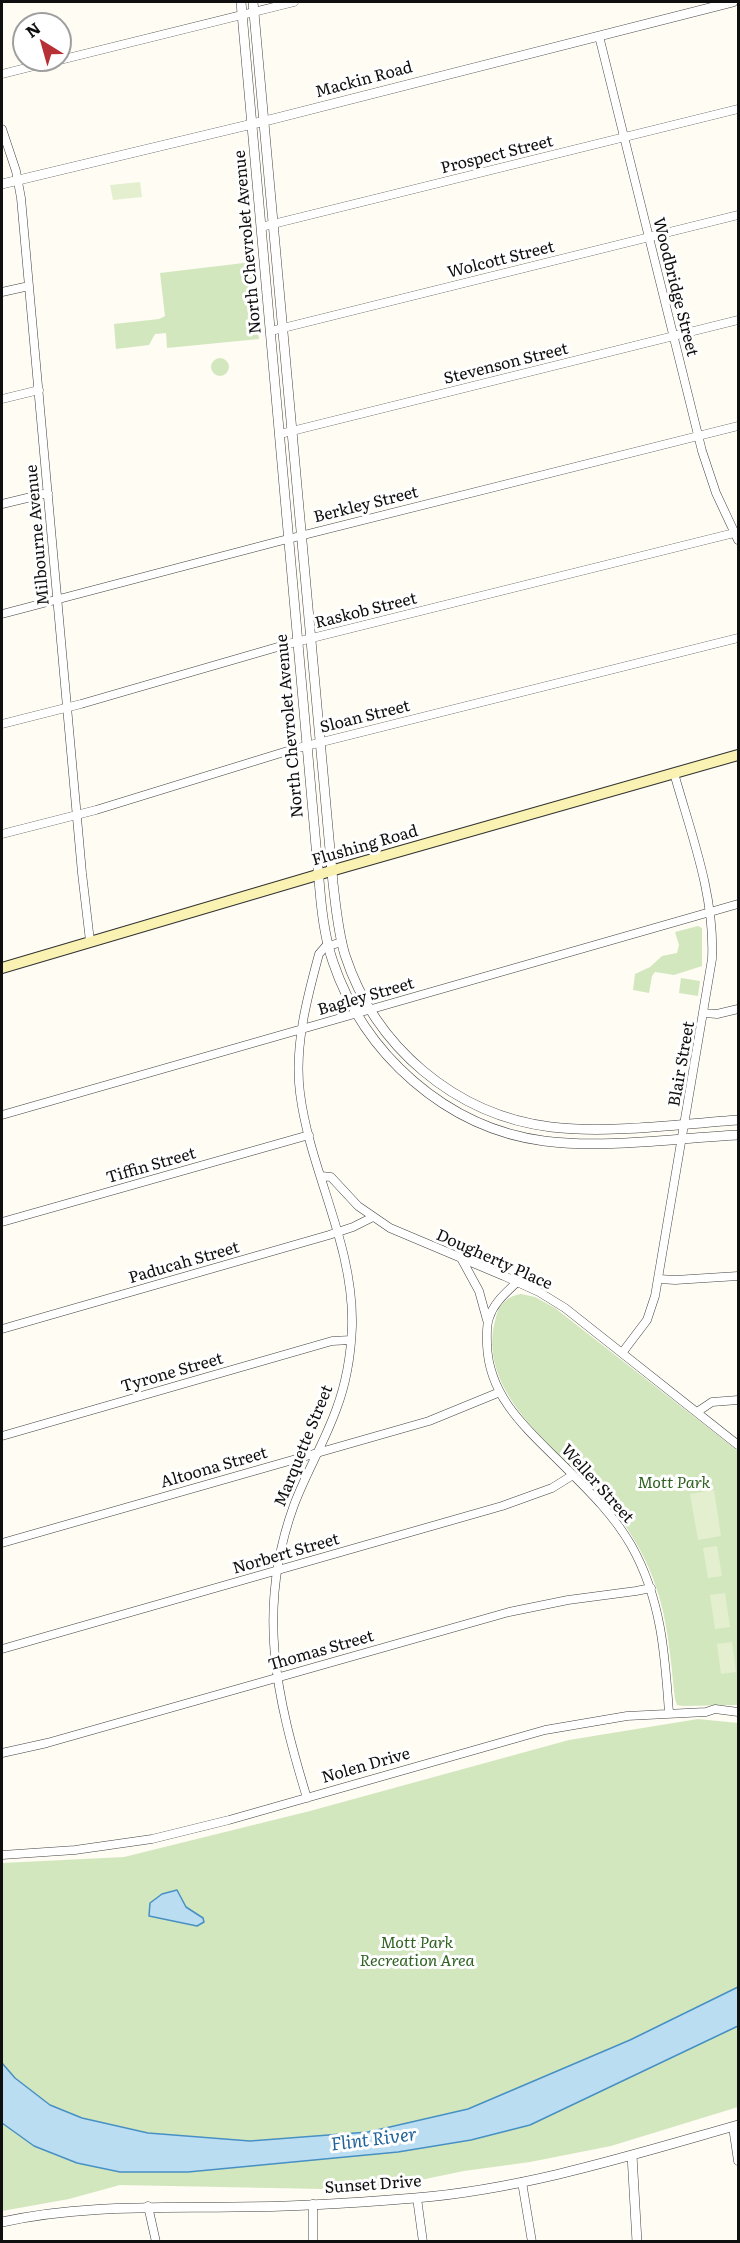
<!DOCTYPE html>
<html>
<head>
<meta charset="utf-8">
<style>
	body { margin:0 }
	#map { position:relative; width:740px; height:2243px; overflow:hidden; background:#fefcf3; font-family:Literata,serif }
	canvas { display:block }
	.frame { position:absolute; inset:0; border:3px solid #0f0f0f; pointer-events:none }
	.north { position:absolute; left:12px; top:12px; width:60px; height:60px; box-sizing:border-box; background:#fff; border:2px solid #9f9f9f; border-radius:50%; rotate:323deg; font-size:16px; font-weight:700; line-height:24px; text-align:center; color:#0f0f0f }
	.north::after { content:''; display:block; margin:auto; width:21px; height:27px; background:#b73035; clip-path:polygon(50% 0,100% 100%,50% 72%,0 100%) }
</style>
</head>
<body>
<div id="map">
<canvas width="740" height="2243"></canvas>
<div class="frame"></div>
<div class="north">N</div>
</div>
<script>
const ctx = document.querySelector('canvas').getContext('2d');
ctx.lineJoin = 'round';
function paint(path, color) { ctx.fillStyle = color; ctx.fill(path, 'evenodd'); }
function strokePath(path, color, width, dash) { ctx.strokeStyle = color; ctx.lineWidth = width; ctx.lineCap = dash ? 'butt' : 'round'; ctx.setLineDash(dash || []); ctx.stroke(path); }
function write(font, color, halo, rows, align = 'center') {
  ctx.font = font + ' Literata,serif'; ctx.lineWidth = 6; ctx.setLineDash([]); ctx.textBaseline = 'middle'; ctx.strokeStyle = halo; ctx.fillStyle = color; for (const [text, x, y, turn = 0] of rows) {
    ctx.save(); ctx.translate(x, y); ctx.rotate((+turn || 0) * Math.PI / 180); ctx.textAlign = isNaN(turn) ? turn : align; if (halo) ctx.strokeText(text, 0, 0); ctx.fillText(text, 0, 0); ctx.restore();
  }
}
paint(new Path2D(`
	M252,262L259,339L167,348L166,333L155,334L149,345L116,349L114,324L159,319L165,316L160,273Z
	M211 367a9 9 0 1 1 18 0a9 9 0 1 1-18 0Z
	M698,926L702,928V966L674,975L655,972L652,976L649,993L633,990L635,974L650,967L662,956L677,953L679,945L675,932Z
	M681,978L700,981L698,996L679,993Z
	M521,1294L535,1297L555,1308L738,1451V1705L683,1706L677,1705L675,1699C669,1644 667,1600 640,1550C630,1532 618,1514 604,1498C559,1450 473,1393 496,1317C499,1304 508,1296 521,1294Z
	M698,1719L738,1723V1987L630,2040L468,2109L368,2132L250,2141L148,2133L82,2118L50,2105L15,2079L2,2063V1863L124,1857L310,1811L569,1740Z
	M738,2026V2107L611,2146L530,2162L464,2171L372,2190L120,2185L69,2199L2,2211V2123L34,2146L120,2172H188L398,2152L471,2140L530,2125Z`), '#d3e7be');
paint(new Path2D(`
	M140,182L142,197L113,200L110,185Z
	M714,1490L721,1536L698,1540L690,1494Z
	M717,1546L722,1576L708,1578L703,1548Z
	M725,1593L730,1627L715,1629L710,1595Z
	M732,1642L736,1672L721,1674L717,1644Z`), '#e3efcf');
const water = new Path2D(`
	M177,1890L186,1907L203,1918L204,1922L197,1926L149,1916L150,1903L162,1894Z
	M738,1987V2026L530,2125L471,2140L398,2152L188,2172H120L77,2163L34,2146L2,2123V2063L15,2078L50,2105L82,2118L148,2133L250,2141L368,2132L468,2109L630,2040Z`);
paint(water, '#bbddf2');
strokePath(water, '#4790c4', 1.5);
const minor = new Path2D(`
	M599,36L702,451L716,493L738,540
	M60,60L294,2
	M2,74L58,60
	M2,129L16,171L21,198L82,873L90,941
	M261,227L738,109
	M2,292L29,286
	M271,331L738,215
	M2,399L39,390
	M280,434L738,320
	M2,504L48,493
	M2,614L276,542L738,426
	M2,724L81,704L288,644L738,532
	M2,834L96,810L294,749L738,638
	M704,1013L717,1014L738,1009
	M2,1115L738,904
	M321,1176L331,1177L358,1206L390,1228L504,1276L539,1292L565,1308L738,1445
	M2,1222L309,1135
	M461,1258L479,1291L487,1320
	M659,1279L675,1280L738,1276
	M517,1282C506,1293 494,1302 489,1318C486,1326 487,1336 487,1345C489,1398 528,1430 563,1465C588,1490 613,1514 631,1545C661,1598 665,1653 669,1713
	M2,1329L329,1235L353,1227L373,1217
	M622,1353L647,1320L655,1296L712,959C715,895 691,834 674,773
	M697,1412L712,1402L738,1400
	M2,1436L332,1341L351,1340
	M2,1543L429,1421L500,1392
	M2,1649L502,1506L552,1488L573,1475
	M2,1753L47,1743L509,1612L568,1600L636,1591L651,1588
	M307,1798C276,1696 256,1609 294,1505C306,1473 324,1443 336,1410C346,1384 351,1354 352,1326C354,1244 310,1172 300,1093C294,1047 307,998 319,954L325,947L342,942
	M2,1855L75,1850L152,1839L229,1820L545,1730L627,1716L706,1712L715,1709L738,1712
	M733,2127L738,2161
	M522,2182L532,2242
	M417,2198L423,2242
	M313,2204V2242
	M148,2206L156,2242`);
const tertiary = new Path2D(`
	M241,2L320,891C322,915 325,939 333,962C364,1054 446,1128 544,1141C606,1149 675,1138 738,1135
	M253,2L333,883C336,908 338,932 345,955C375,1047 455,1115 551,1127C609,1134 680,1124 738,1120
	M2,184L273,119L733,2
	M632,2155L637,2242
	M2,2222C78,2205 155,2208 233,2207C293,2207 354,2203 415,2198C525,2189 632,2155 738,2125`);
const secondary = new Path2D(`
	M2,968L341,868L738,755`);
strokePath(minor, '#424242', 9);
strokePath(tertiary, '#424242', 10);
strokePath(secondary, '#313131', 12);
strokePath(minor, '#fff', 8);
strokePath(tertiary, '#fff', 9);
strokePath(secondary, '#f9f2b3', 10);
write('16px', '#0f0f0f', '#fff', [
	["Mackin Road",364,80,-15],
	["Prospect Street",497,155,-14],
	["North Chevrolet Avenue",248,242,-95],
	["Wolcott Street",501,260,-14],
	["Woodbridge Street",675,287,76],
	["Stevenson Street",506,364,-14],
	["Berkley Street",366,505,-14],
	["Milbourne Avenue",38,535,-95],
	["Raskob Street",366,611,-14],
	["Sloan Street",365,717,-14],
	["North Chevrolet Avenue",290,726,-95],
	["Flushing Road",365,846,-16],
	["Bagley Street",366,997,-16],
	["Blair Street",682,1064,-80],
	["Tiffin Street",151,1166,-16],
	["Dougherty Place",494,1260,24],
	["Paducah Street",184,1263,-16],
	["Tyrone Street",172,1373,-16],
	["Marquette Street",304,1446,-68],
	["Altoona Street",214,1468,-16],
	["Weller Street",597,1484,48],
	["Norbert Street",286,1554,-16],
	["Thomas Street",321,1651,-16],
	["Nolen Drive",366,1766,-16],
	["Sunset Drive",373,2185,-4]
]);
write('italic 16px', '#306323', '#fff', [
	["Mott Park",674,1483],
	["Mott Park",417,1943],
	["Recreation Area",417,1961]
]);
write('italic 18px', '#20639a', '#fff', [
	["Flint River",374,2140,-7]
]);
</script>
</body>
</html>
